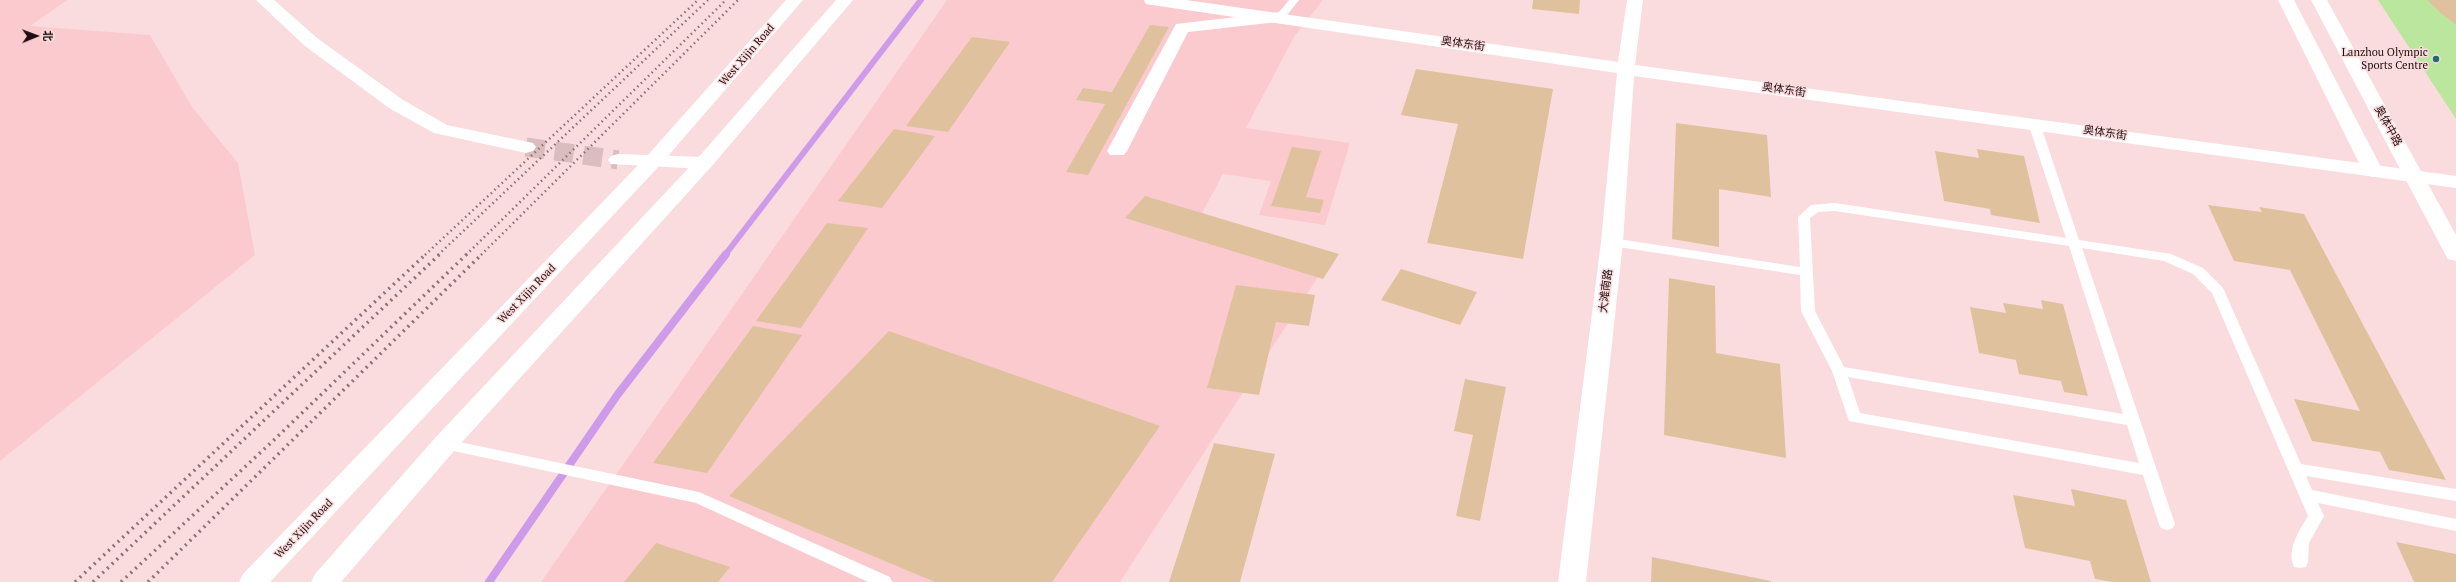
<!DOCTYPE html>
<html>
<head>
<meta charset="utf-8">
<style>
	body { margin:0 }
	#map { position:relative; width:2456px; height:582px; overflow:hidden; background:#fbdcde; font-family:"PT Serif","Noto Sans SC",serif }
	canvas { display:block }
	.north { position:absolute; left:16px; top:16px; width:40px; height:40px; -webkit-text-stroke:3px #fbdcde; paint-order:stroke; rotate:89deg; font-size:11px; font-weight:700; line-height:16px; text-align:center; color:#1f0e0f }
	.north::after { content:''; display:block; margin:auto; width:14px; height:18px; background:#1f0e0f; clip-path:polygon(50% 0,100% 100%,50% 72%,0 100%) }
</style>
</head>
<body>
<div id="map">
<canvas width="2456" height="582"></canvas>
<div class="north">北</div>
</div>
<script>
const ctx = document.querySelector('canvas').getContext('2d');
ctx.lineJoin = 'round';
function paint(path, color) { ctx.fillStyle = color; ctx.fill(path, 'evenodd'); }
function strokePath(path, color, width, dash) { ctx.strokeStyle = color; ctx.lineWidth = width; ctx.lineCap = dash ? 'butt' : 'round'; ctx.setLineDash(dash || []); ctx.stroke(path); }
function write(font, color, halo, rows, align = 'center') {
  ctx.font = font + ' "PT Serif","Noto Sans SC",serif'; ctx.lineWidth = 3; ctx.setLineDash([]); ctx.textBaseline = 'middle'; ctx.strokeStyle = halo; ctx.fillStyle = color; for (const [text, x, y, turn = 0] of rows) {
    ctx.save(); ctx.translate(x, y); ctx.rotate((+turn || 0) * Math.PI / 180); ctx.textAlign = isNaN(turn) ? turn : align; if (halo) ctx.strokeText(text, 0, 0); ctx.fillText(text, 0, 0); ctx.restore();
  }
}
paint(new Path2D(`
	M0,0H67L30,26L150,35L192,107L238,163L255,255L0,461Z
	M947,0H1323L1294,37L1246,128L1350,143L1325,225L1259,215L1271,181L1223,174L1202,213L1331,257L1120,582H541Z`), '#fbcace');
paint(new Path2D(`
	M2378,0H2456V119Z`), '#bbe69e');
strokePath(new Path2D(`
	M725,255L921,0`), '#cd9be9', 6);
strokePath(new Path2D(`
	M489,582L618,394L726,254`), '#cd9be9', 8);
paint(new Path2D(`
	M1533,0H1580L1579,14L1532,9Z
	M2427,0H2456V25L2441,13Z
	M1150,25L1169,27L1088,175L1066,172L1105,104L1076,100L1083,88L1112,92Z
	M972,37L1010,42L948,132L906,126Z
	M1416,69L1553,89L1523,259L1427,243L1458,124L1401,115Z
	M1676,123L1767,135L1771,197L1719,189V247L1672,239Z
	M894,129L935,136L882,208L838,201Z
	M1292,147L1321,151L1306,197L1324,200L1320,213L1271,206Z
	M1977,149L2024,156L2040,223L1991,215L1990,209L1944,201L1935,151L1979,158Z
	M1145,196L1339,254L1323,279L1125,218Z
	M2208,205L2262,212L2259,207L2304,214L2446,480L2389,470L2380,452L2312,441L2294,399L2360,411L2290,270L2234,261Z
	M827,223L868,228L801,328L756,321Z
	M1401,269L1477,292L1460,325L1381,300Z
	M1669,278L1715,286L1716,353L1780,364L1786,458L1664,435Z
	M1236,285L1315,295L1309,326L1276,322L1259,395L1207,388Z
	M2041,300L2063,304L2088,396L2064,392L2061,381L2019,374L2016,360L1979,353L1970,307L2006,313L2003,303L2043,309Z
	M753,326L802,335L707,473L653,463Z
	M889,331L1160,426L1052,582H935L729,496Z
	M1465,379L1506,387L1480,521L1456,516L1473,435L1454,431Z
	M1214,443L1275,454L1240,582H1169Z
	M2071,489L2126,500L2151,582H2113L2095,579L2090,561L2025,548L2013,495L2075,506Z
	M2396,542L2456,554V582H2414Z
	M656,543L730,567L718,582H624Z
	M1652,557L1771,581V582H1651Z`), '#dfc29d');
strokePath(new Path2D(`
	M526,147L618,160`), '#dabdbf', 19, [19, 10]);
paint(new Path2D(`
	M1289,0H1299L1284,19H1276L1275,17Z
	M2034,120L2040,123L2079,240L2171,254L2203,268L2223,288L2301,464L2456,489V501L2306,476L2312,490L2456,519V531L2318,503L2324,516L2309,543L2308,562L2306,567L2300,568L2294,567C2286,549 2300,530 2308,516L2212,293L2193,274L2164,261L2082,248L2175,524L2173,528L2167,530L2161,528L2159,524L2143,475L1849,421L1832,371L1801,311L1800,275L1612,246L1606,242L1612,238L1800,267L1798,217L1811,205L1835,203L2066,238L2028,123ZM1835,211L2069,246L2123,414L1844,367L1815,311L1810,218L1818,212ZM1848,377L2127,425L2139,463L1860,413Z
	M445,439L699,492L890,577L892,582H868L696,503L440,448L438,444L440,440Z`), '#fff');
paint(new Path2D(`
	M1280,12L1286,13L1288,17L1286,21L1188,32L1127,151L1124,155H1110L1107,151L1176,24Z`), '#fff');
paint(new Path2D(`
	M256,0H274L317,38L403,100L447,125L533,143L536,147L533,151L526,153L434,133L389,108L305,46Z
	M1144,0H1186L1618,62L1627,0H1643L1635,65L2456,176V188L1634,76L1623,242L1586,582H1558L1601,242L1617,73L1152,5L1146,4Z
	M618,154L704,157L711,159L714,163L711,167L704,169L611,164L608,160L611,156Z`), '#fff');
paint(new Path2D(`
	M786,0H803L661,164L270,582H239L243,574L647,156Z
	M836,0H853L711,167L454,451L341,582H311L315,574L436,437L697,159Z
	M2278,0H2294L2383,171L2380,175L2373,177L2366,175L2363,171Z
	M2311,0H2327L2456,235V261L2448,259L2445,254Z`), '#fff');
strokePath(new Path2D(`
	M425,255L698,0
	M438,255L708,0
	M466,255L726,0
	M481,255L738,0`), '#8c7476', 2.5, [1.5, 3.5]);
strokePath(new Path2D(`
	M75,582L426,254
	M93,582L440,254
	M121,582L275,439L467,254
	M148,582L482,254`), '#8c7476', 3.5, [2, 4.5]);
for (const [x, y, r, color] of [
	[2436,59,4,"#216d6b"]
]) { const dot = new Path2D(); dot.arc(x, y, r, 0, 2 * Math.PI); ctx.fillStyle = color; ctx.fill(dot); strokePath(dot, '#fbdcde', 1.5); }
write('11px', '#1f0e0f', '#fbdcde', [
	["奥体东街",1463,44,8],
	["West Xijin Road",747,55,-49],
	["奥体东街",1784,90,8],
	["奥体中路",2388,126,61],
	["奥体东街",2105,133,8],
	["大滩南路",1606,291,-83],
	["West Xijin Road",527,294,-46],
	["West Xijin Road",304,529,-46]
]);
write('11px', '#1f0e0f', '#fbdcde', [
	["Lanzhou Olympic",2428,53],
	["Sports Centre",2428,66]
], 'right');
</script>
</body>
</html>
